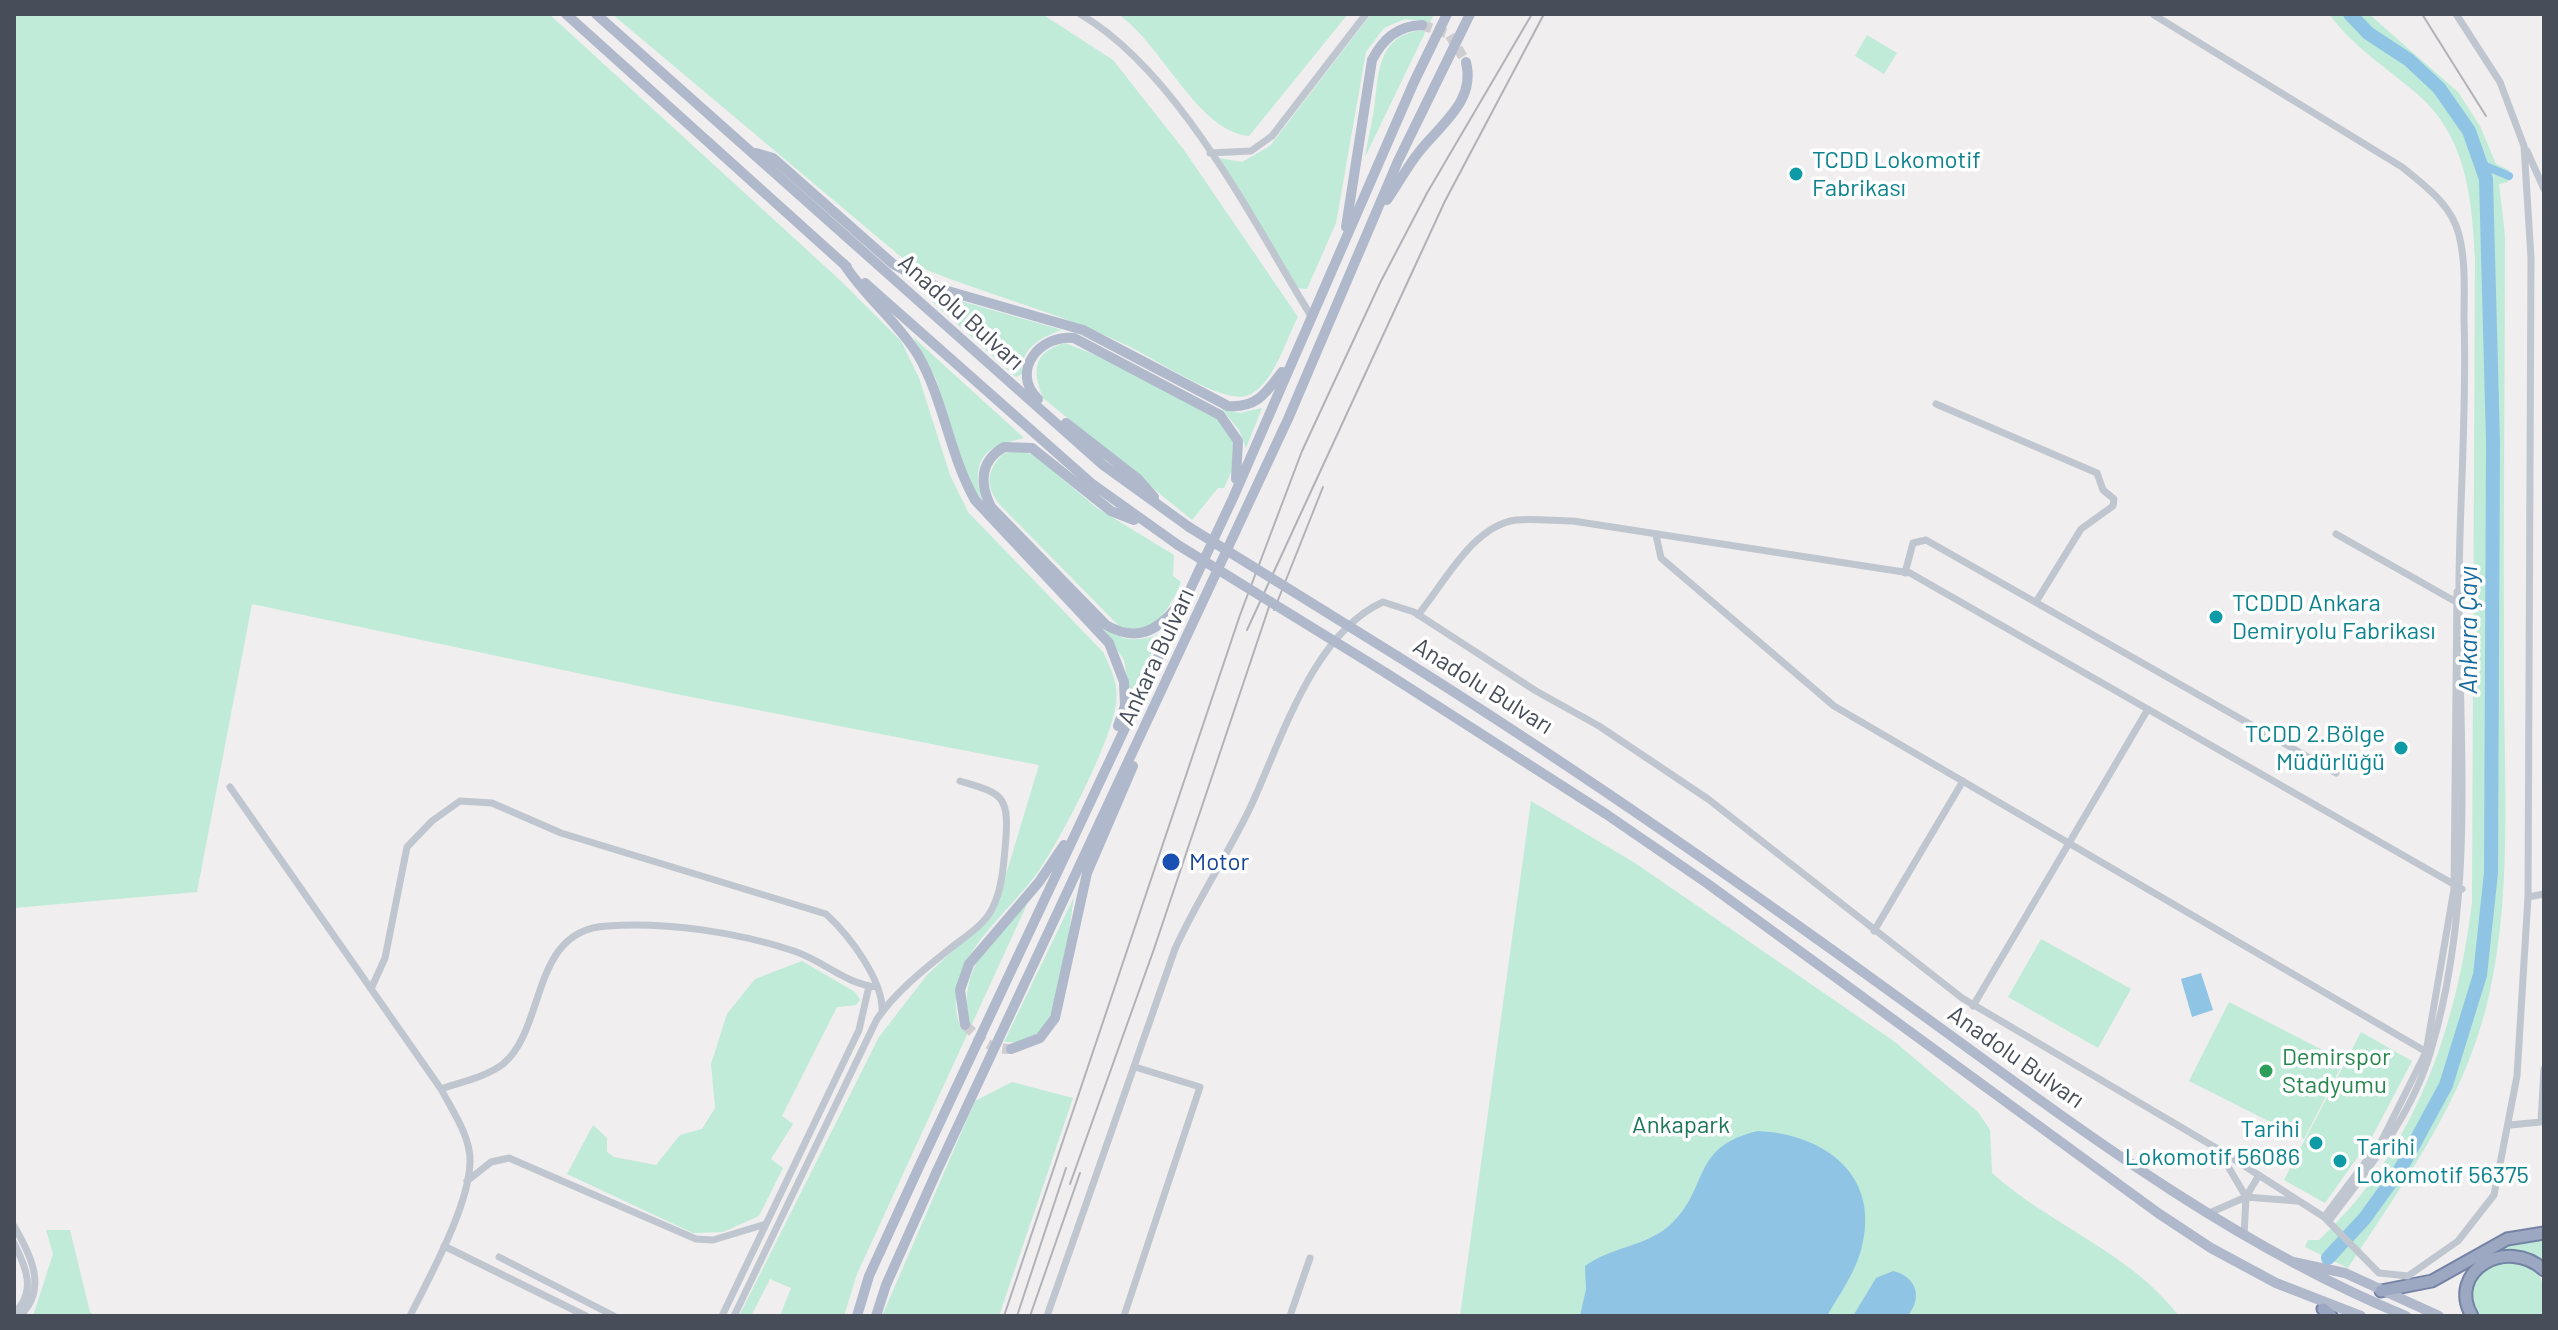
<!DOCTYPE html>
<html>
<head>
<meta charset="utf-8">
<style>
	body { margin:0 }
	#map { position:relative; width:2558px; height:1330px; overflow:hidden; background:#f0eeee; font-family:Barlow,sans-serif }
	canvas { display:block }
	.frame { position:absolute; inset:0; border:16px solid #474e5a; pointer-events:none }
</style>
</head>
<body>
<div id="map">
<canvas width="2558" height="1330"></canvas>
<div class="frame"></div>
</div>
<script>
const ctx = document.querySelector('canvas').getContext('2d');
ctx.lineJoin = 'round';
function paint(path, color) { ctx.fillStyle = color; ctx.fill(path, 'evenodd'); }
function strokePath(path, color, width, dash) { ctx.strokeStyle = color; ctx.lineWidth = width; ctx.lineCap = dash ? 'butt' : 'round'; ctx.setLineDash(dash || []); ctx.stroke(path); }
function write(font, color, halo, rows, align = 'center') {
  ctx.font = font + ' Barlow,sans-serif'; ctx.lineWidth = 7; ctx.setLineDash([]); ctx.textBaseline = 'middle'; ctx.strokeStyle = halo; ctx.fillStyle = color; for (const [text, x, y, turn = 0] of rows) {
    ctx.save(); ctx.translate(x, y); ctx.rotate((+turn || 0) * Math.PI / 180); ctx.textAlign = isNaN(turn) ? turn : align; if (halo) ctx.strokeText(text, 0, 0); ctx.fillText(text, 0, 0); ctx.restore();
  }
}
paint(new Path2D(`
	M14,14H549L842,282L901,341L919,378L950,475L968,512L1103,652C1111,668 1119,685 1116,704C1110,744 1063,835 1040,869C1006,919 937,961 961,1029L968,1022C960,961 993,943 1029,900L857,1274L844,1316H780L791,1288L770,1279L751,1316H739L879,1037L927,975L995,911L1039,765L681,695L252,604L197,892L14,908Z
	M612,14H1042L1113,60L1184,150L1298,317C1285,341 1273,387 1246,396C1222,403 1158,361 1134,349C1062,312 980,294 906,261Z
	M1118,14H1348L1249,136C1197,131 1163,45 1118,14Z
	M1371,14H1434L1365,157C1368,138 1373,120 1375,101C1379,67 1380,36 1421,30L1423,21L1405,19L1384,28L1366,52L1336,223L1307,289L1296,288L1219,158L1242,162L1270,146Z
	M2329,14H2369L2458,92L2480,126L2496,164L2509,170L2508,182L2499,184L2505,236C2505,383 2503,530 2504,677C2504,785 2513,902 2486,1008C2461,1105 2402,1185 2348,1268L2305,1247L2308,1240H2319C2414,1152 2457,1028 2472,902L2475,258C2472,197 2466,135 2416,93C2386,67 2353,47 2329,14Z
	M1867,35L1897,53L1884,74L1855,56Z
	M929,292L1062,330C1041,337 1020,348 1022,374L1016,377L926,296Z
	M913,337L1024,438C1002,444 976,447 978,481C978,489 983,499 982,505L965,472L936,379Z
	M1065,343L1103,358L1217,418L1233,442L1232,470L1224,488H1218L1192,520L1043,398C1032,370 1033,352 1065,343Z
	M1221,408L1240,413L1262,408L1246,448L1239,430Z
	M1017,450L1034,455L1097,508L1174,555L1173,576L1181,582C1170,609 1152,640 1118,625L1000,505C985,487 986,471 1003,454Z
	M1101,625C1120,641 1137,643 1160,634L1131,697L1124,660Z
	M1531,801L1635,863L1895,1042L1978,1112L1990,1130L1992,1173C2051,1226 2130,1252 2179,1316H1460Z
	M1074,897C1068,931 1064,1026 1028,1041C1021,1044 1012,1042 1004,1042Z
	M2041,939L2131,989L2098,1048L2008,997Z
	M802,961L855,992L860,1000L856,1005L837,1007L782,1116L793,1124L771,1159L783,1168L759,1216L723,1232L693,1233L567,1174L593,1125L607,1138V1152L614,1157L656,1165L680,1135L702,1129L715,1108L711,1064L727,1014L755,979Z
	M2229,1002L2344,1061L2304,1139L2189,1081Z
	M2361,1032L2412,1061L2372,1137L2325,1203L2284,1180Z
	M1012,1082L1073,1098L999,1316H882L975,1101Z
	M46,1230H70L90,1312L96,1316H33L53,1254Z
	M2544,1238V1262L2523,1251L2495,1249Z
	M2511,1260C2547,1271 2544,1282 2544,1316H2477L2470,1304C2473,1277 2486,1266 2511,1260Z`), '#bfebd8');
paint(new Path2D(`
	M2201,973L2213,1010L2192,1017L2181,979Z
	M1758,1131C1825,1134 1882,1176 1861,1250C1855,1273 1839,1295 1827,1316H1580L1586,1289L1585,1266C1611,1247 1644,1247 1669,1226C1711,1188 1689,1147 1758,1131Z
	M1893,1271C1915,1276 1923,1296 1909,1314L1853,1316L1876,1278Z`), '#90c4e5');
strokePath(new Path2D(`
	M2483,165L2509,176`), '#90c4e5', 8);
strokePath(new Path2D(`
	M2328,1258L2365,1218L2401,1168L2446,1085L2480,975L2491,873L2493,442L2486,179L2469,131L2439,88L2409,60L2368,33L2350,14`), '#90c4e5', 14);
strokePath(new Path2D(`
	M1422,25L1449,34L1466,62
	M965,1025C981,1040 988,1049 1011,1049`), '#ceced0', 10, [10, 5]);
const trunk = new Path2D(`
	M2381,1291L2432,1281L2507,1239L2544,1233
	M2323,1309L2331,1316
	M2472,1316C2446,1271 2507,1236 2544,1270`);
strokePath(trunk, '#7483a5', 15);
strokePath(new Path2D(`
	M1080,14C1178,71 1252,220 1311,316
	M2154,15L2402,167C2425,186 2452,205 2459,235C2466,262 2464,292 2464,320C2467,407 2460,493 2459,580C2458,739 2477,895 2431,1050C2413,1114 2368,1169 2329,1221
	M2527,151L2544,189
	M1210,153L1251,151L1272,136L1366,14
	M1936,404L2097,473L2103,490L2114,499L2113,506L2081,529L2036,602
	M2336,534L2458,603
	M1656,535L1661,558L1834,706L2430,1054
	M1905,573L1913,543L1926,540L2336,773
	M1418,615C1444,584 1472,526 1516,520C1534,518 1555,521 1573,521L1910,573L2462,889
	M230,787L441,1089C452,1110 471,1137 470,1162C469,1206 430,1276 410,1316
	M2528,897L2544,894
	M1874,931L1963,781
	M371,989L385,958L407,847L432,821L460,801L492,803L561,833L826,914C849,935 884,981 882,1012
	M1973,1006L2148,709
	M441,1089C461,1082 486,1077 503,1064C547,1027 530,930 607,926C668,922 737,932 794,951C824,961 845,984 877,987
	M2510,1125L2541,1122L2544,1069
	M467,1181L491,1162L509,1158L696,1239L713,1240L766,1224
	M2246,1197L2259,1175
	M2207,1214L2246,1197L2219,1151
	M2324,1217L2382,1140L2426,1052L2454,889L2457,592
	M14,1226C31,1255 48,1289 20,1316
	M2244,1236L2246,1197L2297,1201
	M14,1243C26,1267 37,1292 14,1313
	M444,1246L586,1316
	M499,1257L614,1316
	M722,1316L859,1030L869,986
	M734,1316L877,1019C898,989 925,969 952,947C966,936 984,925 992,909C1003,888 1004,860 1006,837C1009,793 999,793 960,781
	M1047,1316L1175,949C1197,900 1227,856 1250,808C1281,742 1312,634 1383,602L1414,612L1536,691L1599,726L1708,799L1962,998L2218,1149L2324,1217L2379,1273L2408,1276L2458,1241L2494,1195L2517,1076L2528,897L2531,258L2524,146L2500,82L2456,14
	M1124,1316L1200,1087L1135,1067
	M1290,1316L1310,1258`), '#bfc6cf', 7);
strokePath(new Path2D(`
	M566,14L847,267
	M596,14L1103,465L1189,527
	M756,153L773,158L893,264L941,289L1083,330L1228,406C1257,408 1266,393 1282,372
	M1387,200C1398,184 1407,167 1419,152C1441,124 1476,101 1466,62
	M1346,227L1372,60C1383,39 1397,26 1422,25
	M844,264C865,297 897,321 918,355C944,400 949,454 975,500L1109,643L1124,682L1125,706L1118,726
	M865,283L1091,483L1178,545
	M1038,399C1010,372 1039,334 1074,338L1220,415L1238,441L1236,479
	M1066,423L1138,479L1154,497
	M1134,520L1111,511L1032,448L1004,447C980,461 979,483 991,507L1106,625C1136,642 1156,632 1176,608
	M1397,656C1570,764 1735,879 1899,998C2060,1114 2221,1240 2406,1316
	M1386,673L1606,814L1708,884L2158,1213L2211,1248L2276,1283L2361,1316
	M965,1025L960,990L969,964L1039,882L1064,845
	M1011,1049L1040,1038L1055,1018L1087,873L1133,766
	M2293,1262L2345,1273L2439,1316
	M857,1316L869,1276L919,1167L1233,498L1414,82L1447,14
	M876,1316L886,1285L936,1173L1288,419L1398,161L1470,14`), '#afb9cb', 10);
strokePath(trunk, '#9ca8c2', 11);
strokePath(new Path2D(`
	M2422,14L2486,116
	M1274,610L1323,487
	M1247,630L1445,201L1544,14
	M1070,1184L1154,949L1272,598
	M1004,1316L1240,615L1302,451L1381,281L1427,193L1532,14
	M1017,1316L1066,1168
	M1030,1316L1080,1173`), '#b1b2b8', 2);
strokePath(new Path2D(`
	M1189,527L1397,656
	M1178,545L1386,673`), '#afb9cb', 10);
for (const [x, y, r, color] of [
	[1796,174,8,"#0f9aa8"],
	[2216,617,8,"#0f9aa8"],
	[2401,748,8,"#0f9aa8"],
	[1171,862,10,"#1a4fb4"],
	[2266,1071,8,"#2e9e5b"],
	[2316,1143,8,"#0f9aa8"],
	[2340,1161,8,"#0f9aa8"]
]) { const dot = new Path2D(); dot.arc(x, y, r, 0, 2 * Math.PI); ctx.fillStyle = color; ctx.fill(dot); strokePath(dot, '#fff', 3); }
write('24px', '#0d838f', '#fff', [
	["TCDD Lokomotif",1812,160],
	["Fabrikası",1812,188],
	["TCDDD Ankara",2232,603],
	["Demiryolu Fabrikası",2232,631],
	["TCDD 2.Bölge",2385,734,"right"],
	["Müdürlüğü",2385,762,"right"],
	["Tarihi",2300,1129,"right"],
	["Lokomotif 56086",2300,1157,"right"],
	["Tarihi",2356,1147],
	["Lokomotif 56375",2356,1175]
], 'left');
write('24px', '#474e5a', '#fff', [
	["Anadolu Bulvarı",961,312,42],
	["Ankara Bulvarı",1156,657,-65],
	["Anadolu Bulvarı",1483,686,32],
	["Anadolu Bulvarı",2016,1057,35]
]);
write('24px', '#164399', '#fff', [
	["Motor",1189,862]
], 'left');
write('24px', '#27864d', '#fff', [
	["Demirspor",2282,1057],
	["Stadyumu",2282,1085]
], 'left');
write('24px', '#1e7559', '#fff', [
	["Ankapark",1681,1125]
]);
write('italic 26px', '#176a9d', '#fff', [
	["Ankara Çayı",2468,630,-90]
]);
</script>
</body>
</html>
